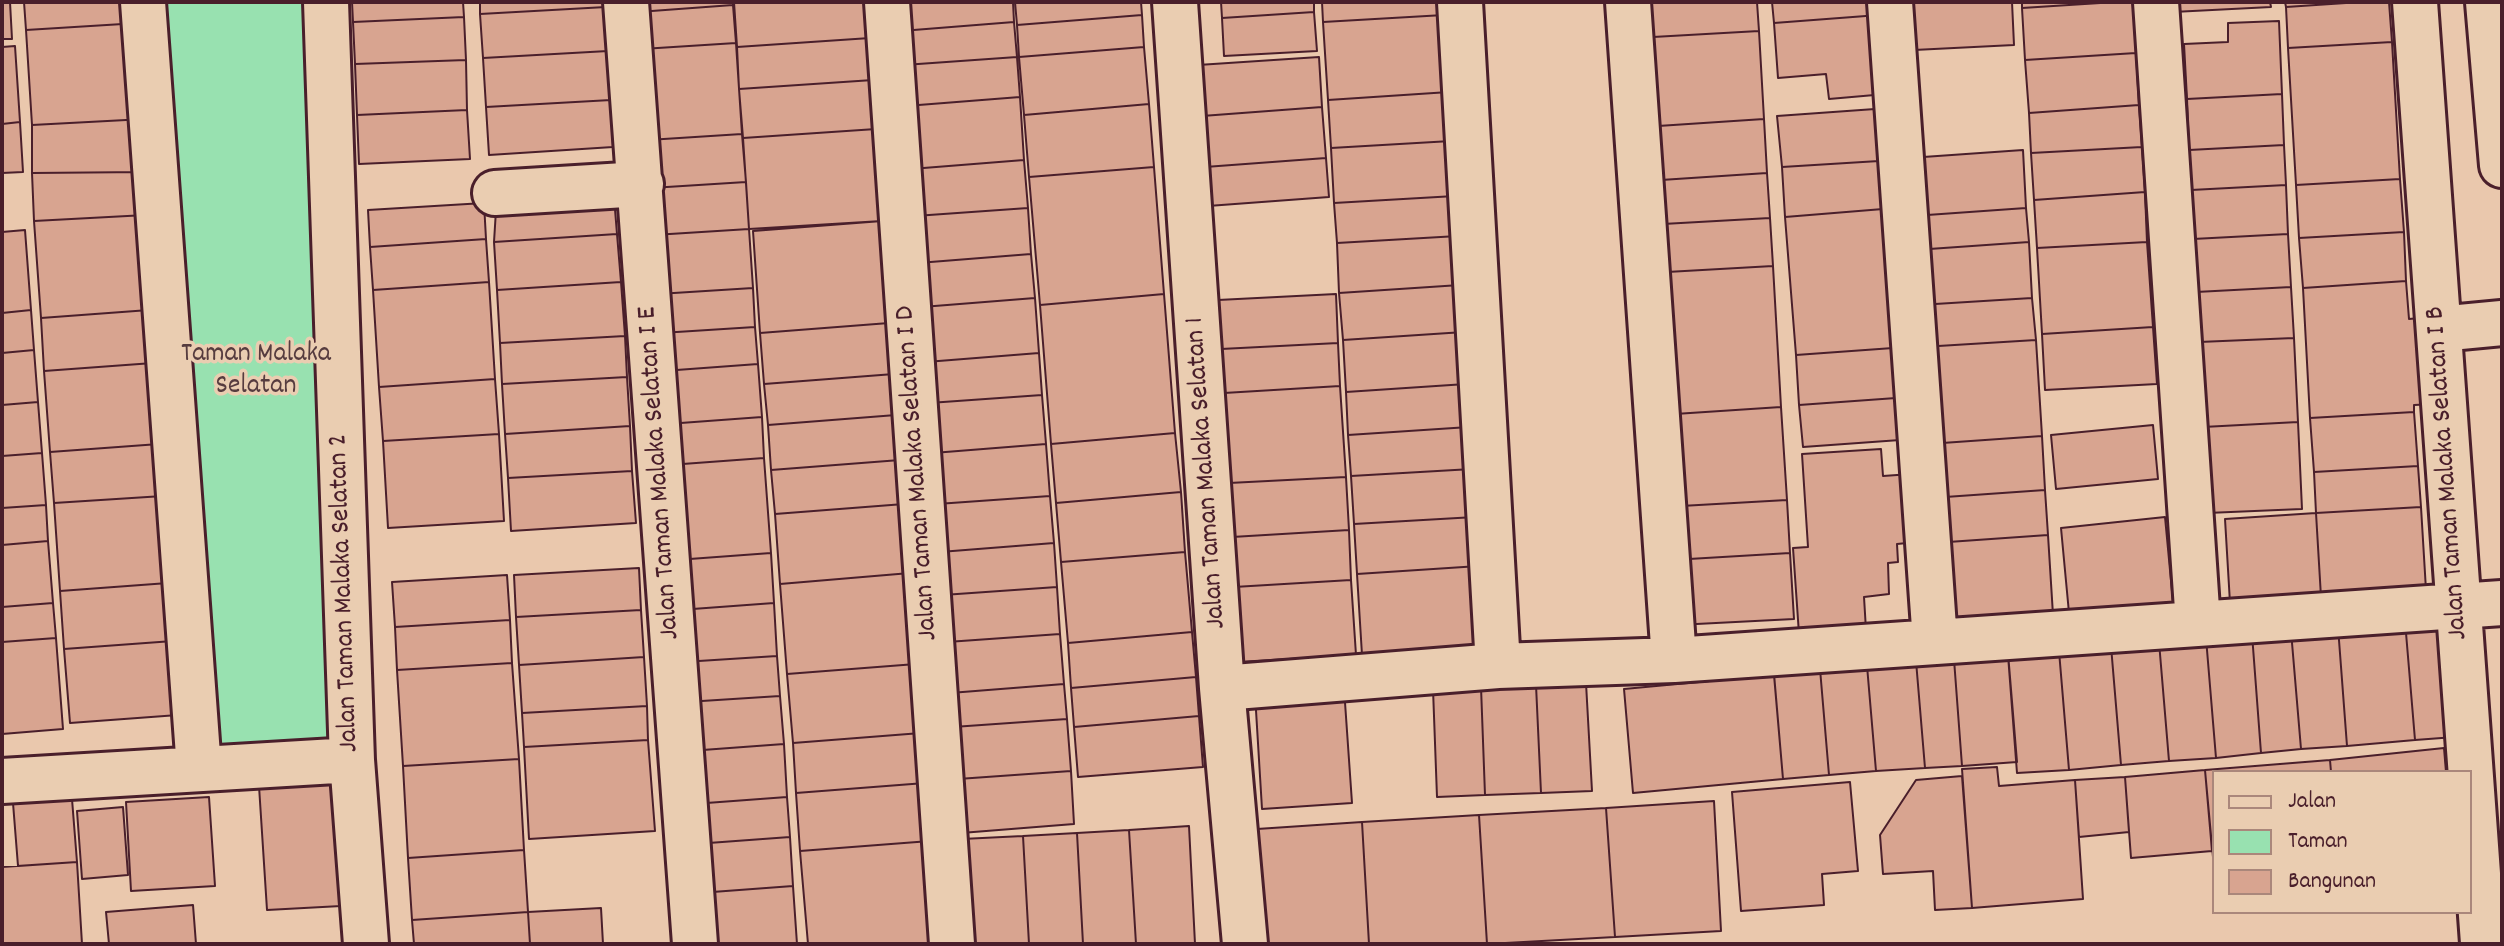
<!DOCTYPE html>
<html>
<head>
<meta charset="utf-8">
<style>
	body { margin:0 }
	#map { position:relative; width:2504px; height:946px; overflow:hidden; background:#eac8ad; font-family:Dekko,sans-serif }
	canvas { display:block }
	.frame { position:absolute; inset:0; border:4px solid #4a1f2b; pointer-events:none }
	.legend { position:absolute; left:2212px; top:770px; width:260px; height:144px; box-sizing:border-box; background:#eacdb1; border:2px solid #aa877b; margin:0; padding:10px 14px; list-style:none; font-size:24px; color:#4a1f2b }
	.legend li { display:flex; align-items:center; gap:16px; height:40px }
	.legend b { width:40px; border:2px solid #aa877b }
</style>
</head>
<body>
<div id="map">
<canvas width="2504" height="946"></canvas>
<div class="frame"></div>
<ul class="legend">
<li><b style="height:10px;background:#eacdb1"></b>Jalan</li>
<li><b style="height:22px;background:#98e1b0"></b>Taman</li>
<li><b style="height:22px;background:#d8a490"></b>Bangunan</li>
</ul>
</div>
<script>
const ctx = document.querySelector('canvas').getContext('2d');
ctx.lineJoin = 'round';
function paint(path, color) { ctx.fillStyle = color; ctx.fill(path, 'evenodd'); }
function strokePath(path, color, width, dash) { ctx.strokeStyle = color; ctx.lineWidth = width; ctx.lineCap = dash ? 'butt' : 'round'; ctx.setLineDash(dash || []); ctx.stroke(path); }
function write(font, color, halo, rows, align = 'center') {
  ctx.font = font + ' Dekko,sans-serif'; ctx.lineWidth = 7; ctx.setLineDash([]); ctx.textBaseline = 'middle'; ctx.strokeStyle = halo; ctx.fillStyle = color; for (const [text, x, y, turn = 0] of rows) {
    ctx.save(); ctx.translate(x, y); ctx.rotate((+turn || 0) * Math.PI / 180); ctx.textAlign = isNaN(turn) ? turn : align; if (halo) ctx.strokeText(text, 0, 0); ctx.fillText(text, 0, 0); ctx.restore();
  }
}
paint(new Path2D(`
	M162,2H311L350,743L202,750Z`), '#98e1b0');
const building = new Path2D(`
	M2,2H10L12,39H2Z
	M24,2H138L139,23L26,30Z
	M352,2H463L464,17L353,22Z
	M480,2H605L606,7L480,14Z
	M638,2H733V5L638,12Z
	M734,2H867L870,38L737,47Z
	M898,2H1013L1014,22L901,31Z
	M1015,2H1141L1142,15L1017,25Z
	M1221,2H1314V12L1222,18Z
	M1322,2H1443L1444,15L1323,22Z
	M1650,2H1757L1759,31L1653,37Z
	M1772,2H1878L1879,15L1774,23Z
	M1912,2H2012L2014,45L1914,50Z
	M2022,2H2116L2022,8Z
	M2116,2H2133L2136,53L2025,60L2022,8Z
	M2173,2H2270L2271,7L2173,12Z
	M2285,2H2361L2286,7Z
	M2361,2H2389L2392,42L2288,48L2286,7Z
	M733,5L736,43L642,49L638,12Z
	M606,7L608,51L483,58L480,14Z
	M1314,12L1317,51L1224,56L1222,18Z
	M1142,15L1144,47L1019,57L1017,25Z
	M1444,15L1449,92L1328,100L1323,22Z
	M1879,15L1886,94L1829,99L1826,74L1778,78L1774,23Z
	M464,17L466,60L355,64L353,22Z
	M2279,21L2282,94L2187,99L2184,44L2228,42V23Z
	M1014,22L1017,57L904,65L901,31Z
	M139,23L145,119L32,125L26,30Z
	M1759,31L1764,119L1658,126L1653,37Z
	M870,38L873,80L739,89L737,47Z
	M2392,42L2400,179L2296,185L2288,48Z
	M736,43L742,134L648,140L642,49Z
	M15,46L20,122L2,124V47Z
	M1144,47L1149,104L1024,115L1019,57Z
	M608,51L611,100L486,107L483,58Z
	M2136,53L2139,105L2029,113L2025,60Z
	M1017,57L1020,97L906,106L904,65Z
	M1319,57L1322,107L1202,116L1198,65Z
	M466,60L467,110L357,115L355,64Z
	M873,80L876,129L743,138L739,89Z
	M1449,92L1451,141L1331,148L1328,100Z
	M2282,94L2284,145L2189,150L2187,99Z
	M1020,97L1024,160L911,169L906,106Z
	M611,100L613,147L489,155L486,107Z
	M1149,104L1154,167L1029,177L1024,115Z
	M2139,105L2142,147L2031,153L2029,113Z
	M1322,107L1326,158L1205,167L1202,116Z
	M1875,109L1879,161L1782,167L1777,116Z
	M467,110L470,159L359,164L357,115Z
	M145,119V172L32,173V125Z
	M1764,119L1767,173L1661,180L1658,126Z
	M20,122L23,172L2,173V124Z
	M876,129L882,221L749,229L743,138Z
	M742,134L746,182L651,188L648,140Z
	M1451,141L1455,196L1334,203L1331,148Z
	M2284,145L2286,185L2191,190L2189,150Z
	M2142,147L2145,192L2034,200L2031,153Z
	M2023,150L2026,208L1913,216L1909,158Z
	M1326,158L1329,197L1208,206L1205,167Z
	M1024,160L1028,208L915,216L911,169Z
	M1879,161L1883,209L1785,217L1782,167Z
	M1154,167L1164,294L1040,305L1029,177Z
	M145,172L146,215L34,221L32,173Z
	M1767,173L1770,218L1663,224L1661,180Z
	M2400,179L2404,232L2299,238L2296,185Z
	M746,182L749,229L654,235L651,188Z
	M2286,185L2288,234L2193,239L2191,190Z
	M2145,192L2147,242L2037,248L2034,200Z
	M1455,196L1458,236L1337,243L1334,203Z
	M614,197L617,234L494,242L496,210Z
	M484,203L486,239L370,247L368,210Z
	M1028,208L1031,254L918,263L915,216Z
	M2026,208L2029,242L1915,250L1913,216Z
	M1883,209L1893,348L1796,355L1785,217Z
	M146,215L149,310L41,318L34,221Z
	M1770,218L1773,266L1667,272L1663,224Z
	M882,221L889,323L760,333L753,231Z
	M749,229L753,288L658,294L654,235Z
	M25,230L31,310L2,313V232Z
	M2404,232L2406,281L2303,288L2299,238Z
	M617,234L621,282L497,290L494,242Z
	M2288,234L2291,287L2196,292L2193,239Z
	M1458,236L1460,285L1339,293L1337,243Z
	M486,239L489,282L373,290L370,247Z
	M2029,242L2032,298L1919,305L1915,250Z
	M2147,242L2153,327L2042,334L2037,248Z
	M1031,254L1035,298L922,307L918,263Z
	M1773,266L1781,407L1675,414L1667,272Z
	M2406,281L2409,319L2430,317L2435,404L2414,405V412L2310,418L2303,288Z
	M489,282L495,379L379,387L373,290Z
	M621,282L625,336L500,343L497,290Z
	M1460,285L1464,332L1343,340L1339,293Z
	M2291,287L2294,338L2199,342L2196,292Z
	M753,288L755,327L661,333L658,294Z
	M1164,294L1175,433L1051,444L1040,305Z
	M1336,294L1338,343L1221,349L1218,300Z
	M1035,298L1039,353L926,362L922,307Z
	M2032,298L2036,340L1922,347L1919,305Z
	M31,310L34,350L2,353V313Z
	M149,310L153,363L44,371L41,318Z
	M889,323L894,374L764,384L760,333Z
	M755,327L758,364L663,371L661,333Z
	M2153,327L2157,384L2045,390L2042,334Z
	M1464,332L1466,384L1346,392L1343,340Z
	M625,336L627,377L502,384L500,343Z
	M2294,338L2298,422L2203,427L2199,342Z
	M2036,340L2042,436L1928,444L1922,347Z
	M1338,343L1340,386L1224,393L1221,349Z
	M1893,348L1896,398L1799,405L1796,355Z
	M34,350L38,402L2,405V353Z
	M1039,353L1042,395L929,403L926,362Z
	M153,363L159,444L50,452L44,371Z
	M758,364L762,417L667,424L663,371Z
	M894,374L896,415L768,425L764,384Z
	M627,377L630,426L505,434L502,384Z
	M495,379L499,434L383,441L379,387Z
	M1466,384L1469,427L1348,435L1346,392Z
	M1340,386L1346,477L1229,483L1224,393Z
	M1042,395L1046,444L933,453L929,403Z
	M1896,398L1900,440L1803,447L1799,405Z
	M38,402L42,453L2,456V405Z
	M1781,407L1787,500L1681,506L1675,414Z
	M2414,412L2418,466L2314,472L2310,418Z
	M896,415L900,460L771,470L768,425Z
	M762,417L764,458L669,465L667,424Z
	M2298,422L2302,509L2207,513L2203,427Z
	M2153,425L2158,479L2056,489L2051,435Z
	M630,426L632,471L508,478L505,434Z
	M1469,427L1472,469L1351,476L1348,435Z
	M1175,433L1181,492L1056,503L1051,444Z
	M499,434L504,521L388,528L383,441Z
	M2042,436L2045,490L1931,498L1928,444Z
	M159,444L163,496L54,503L50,452Z
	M1046,444L1050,496L937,504L933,453Z
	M1881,449L1883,476L1911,474L1917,542L1897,544L1898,562L1888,563L1889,594L1864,597L1866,630L1799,634L1793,548L1808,547L1802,454Z
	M42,453L46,505L2,508V456Z
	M764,458L771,553L676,560L669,465Z
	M900,460L904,504L775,514L771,470Z
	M2418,466L2421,507L2316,513L2314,472Z
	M1472,469L1475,517L1354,524L1351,476Z
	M632,471L636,523L511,531L508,478Z
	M1346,477L1349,530L1232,537L1229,483Z
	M2045,490L2048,535L1934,543L1931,498Z
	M1181,492L1185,552L1061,562L1056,503Z
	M163,496L168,583L60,591L54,503Z
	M1050,496L1054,543L940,552L937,504Z
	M1787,500L1790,553L1672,560L1681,506Z
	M904,504L910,573L780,584L775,514Z
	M46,505L48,541L2,545V508Z
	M2421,507L2426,590L2321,597L2316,513Z
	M2316,513L2321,597L2230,603L2225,519Z
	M1475,517L1479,566L1357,574L1354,524Z
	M2165,517L2173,602L2069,613L2061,528Z
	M1349,530L1351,580L1234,587L1232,537Z
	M2048,535L2053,615L1940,623L1934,543Z
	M48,541L53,603L2,607V545Z
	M1054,543L1057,587L943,595L940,552Z
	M1185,552L1192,632L1068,643L1061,562Z
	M771,553L774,603L679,610L676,560Z
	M1790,553L1794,619L1677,625L1672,560Z
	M1479,566L1484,647L1362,655L1357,574Z
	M639,568L641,610L516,617L514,575Z
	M910,573L916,664L787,674L780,584Z
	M507,575L510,620L395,627L392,582Z
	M1351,580L1356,655L1238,662L1234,587Z
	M168,583L173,641L64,649L60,591Z
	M1057,587L1060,634L947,642L943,595Z
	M53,603L56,638L2,642V607Z
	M774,603L777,656L683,662L679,610Z
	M641,610L644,657L519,665L516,617Z
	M2445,618L2455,737L2415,740L2405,621Z
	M510,620L512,663L397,670L395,627Z
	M2405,621L2415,740L2347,746L2338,627Z
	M2338,627L2347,746L2301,749L2291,631Z
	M2291,631L2301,749L2261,753L2252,634Z
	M1192,632L1196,677L1071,688L1068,643Z
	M1060,634L1064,684L950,693L947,642Z
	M2252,634L2261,753L2216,758L2206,638Z
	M56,638L63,729L2,734V642Z
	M2206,638L2216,758L2169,761L2159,642Z
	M173,641L178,715L70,723L64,649Z
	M2007,641L2017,762L1962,766L1953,646Z
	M2159,642L2169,761L2121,765L2111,646Z
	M1953,646L1962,766L1925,768L1915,649Z
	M2111,646L2121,765L2069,770L2059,651Z
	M1915,649L1925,768L1876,771L1866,654Z
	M2059,651L2069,770L2017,773L2008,655Z
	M1866,654L1876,771L1829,775L1819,657Z
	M777,656L780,696L686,702L683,662Z
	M644,657L647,706L522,713L519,665Z
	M1819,657L1829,775L1783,779L1773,662Z
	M512,663L519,759L403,766L397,670Z
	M916,664L921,733L793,743L787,674Z
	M1774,675L1783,779L1633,793L1624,689Z
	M1196,677L1199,716L1074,727L1071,688Z
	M1586,683L1592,791L1541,793L1536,685Z
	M1064,684L1067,719L953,727L950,693Z
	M1536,685L1541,793L1485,795L1481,687Z
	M1481,687L1485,795L1437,797L1433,689Z
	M1344,688L1352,803L1262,809L1255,694Z
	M780,696L784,744L689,751L686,702Z
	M647,706L648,740L524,747L522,713Z
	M1199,716L1203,767L1078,777L1074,727Z
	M1067,719L1071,771L958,779L953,727Z
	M921,733L925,783L796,793L793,743Z
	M648,740L655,831L529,839L524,747Z
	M784,744L787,797L693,804L689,751Z
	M2444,748L2446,772H2331L2330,760Z
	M519,759L524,850L408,858L403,766Z
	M2330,760L2331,772H2214V868L2205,770Z
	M1997,767L1999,786L2075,780L2083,899L1972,908L1962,769Z
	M2205,770L2212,851L2131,858L2125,777Z
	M1071,771L1074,824L961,833L958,779Z
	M1962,776L1972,908L1935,910L1933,871L1883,874L1880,835L1916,780Z
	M2125,777L2129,832L2079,837L2075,780Z
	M333,782L341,906L267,910L259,786Z
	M1850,782L1858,871L1822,874L1824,905L1741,911L1732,792Z
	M925,783L930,841L800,851L796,793Z
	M209,797L215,886L131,891L126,802Z
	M787,797L790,837L695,844L693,804Z
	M72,799L77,862L18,866L13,803Z
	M1714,801L1721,931L1615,937L1606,808Z
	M123,807L128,875L82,879L77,811Z
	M1606,808L1615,937L1487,944L1479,815Z
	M1479,815L1487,944H1369L1362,822Z
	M1362,822L1369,944H1265L1257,829Z
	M1189,826L1195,944H1136L1129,830Z
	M1129,830L1136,944H1083L1077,833Z
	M1077,833L1083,944H1029L1023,836Z
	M1023,836L1029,944H968L962,839Z
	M790,837L793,886L699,893L695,844Z
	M930,841L938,944H808L800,851Z
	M524,850L528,912L412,920L408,858Z
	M77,862L82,944H2V867Z
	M793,886L797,944H702L699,893Z
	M193,905L196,944H109L106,912Z
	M601,908L603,944H530L528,912Z
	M528,912L530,944H414L412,920Z`);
paint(building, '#d8a490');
strokePath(building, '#4a1f2b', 2);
const minor = new Path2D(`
	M143,2L199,769
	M326,2L352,760L366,944
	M626,2L695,944
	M887,2L952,944
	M1175,2L1222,688L1245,944
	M1460,2L1498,666
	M1628,2L1674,660
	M1890,2L1935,642
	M2156,2L2198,624
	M2415,2L2483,943
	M2488,2L2502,165
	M495,193L641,184
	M2439,329L2502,323
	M1222,688L1498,666L1674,660L2502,603
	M2,781L352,760`);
strokePath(minor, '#4a1f2b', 50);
strokePath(minor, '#eacdb1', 44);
write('28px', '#563c3f', '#eacdb1', [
	["Taman Malaka",256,356],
	["Selatan",256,388]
]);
write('28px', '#4a1f2b', '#eacdb1', [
	["Jalan Taman Malaka Selatan I E",661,473,-94],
	["Jalan Taman Malaka Selatan I D",919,473,-94],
	["Jalan Taman Malaka Selatan 1",1208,473,-94],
	["Jalan Taman Malaka Selatan I B",2449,473,-94],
	["Jalan Taman Malaka Selatan 2",346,593,-92]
]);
</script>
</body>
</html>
